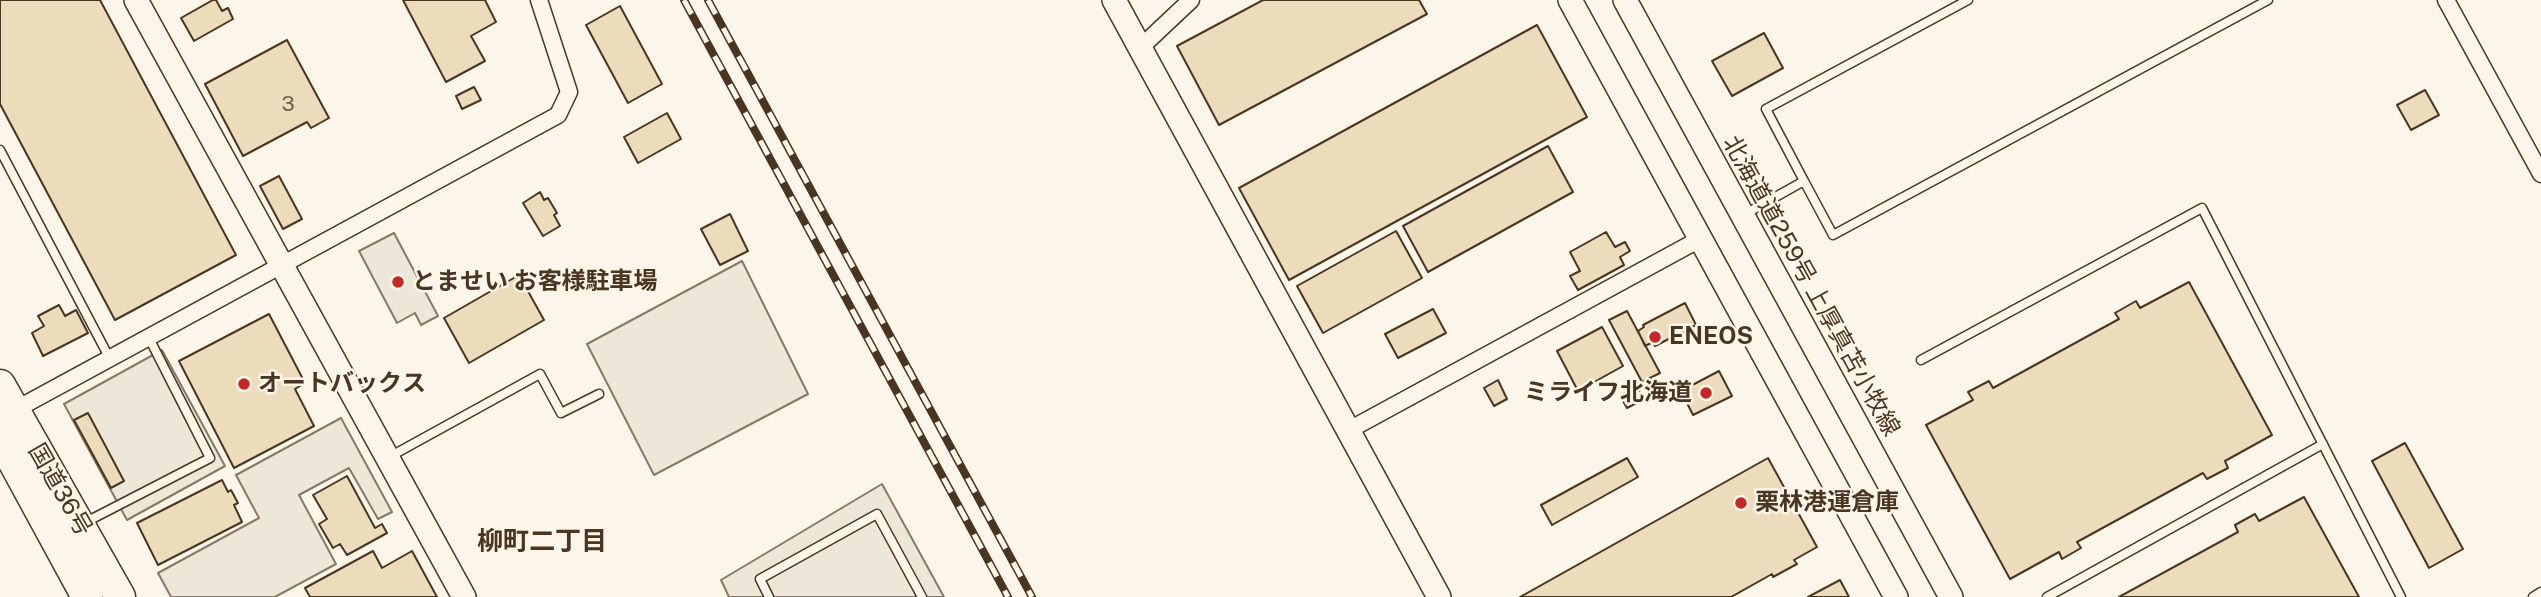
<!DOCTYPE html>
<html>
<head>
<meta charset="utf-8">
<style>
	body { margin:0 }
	canvas { display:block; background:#fbf6e9 }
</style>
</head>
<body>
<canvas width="2541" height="597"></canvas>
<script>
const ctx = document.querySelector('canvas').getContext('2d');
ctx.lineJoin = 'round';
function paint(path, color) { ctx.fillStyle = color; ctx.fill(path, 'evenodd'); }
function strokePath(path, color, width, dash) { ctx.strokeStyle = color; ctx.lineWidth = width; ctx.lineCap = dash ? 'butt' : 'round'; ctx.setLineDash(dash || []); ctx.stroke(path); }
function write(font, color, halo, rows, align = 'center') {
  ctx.font = font + ' "Public Sans","Noto Sans JP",sans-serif'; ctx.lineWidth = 5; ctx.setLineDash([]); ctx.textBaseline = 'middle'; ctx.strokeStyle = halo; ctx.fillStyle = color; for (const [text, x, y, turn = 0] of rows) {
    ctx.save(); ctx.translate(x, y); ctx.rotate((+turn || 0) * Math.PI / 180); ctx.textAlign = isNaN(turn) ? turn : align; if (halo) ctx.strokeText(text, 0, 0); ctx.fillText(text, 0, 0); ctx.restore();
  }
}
const parking = new Path2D(`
	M394,233L438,316L421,325L415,313L397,323L359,251Z
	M742,261L808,394L654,475L587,344Z
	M162,350L225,466L127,520L64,404Z
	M341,418L392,512L378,519L349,468L299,495L336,564L275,597H171L158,573L259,518L236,475Z
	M882,484L944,597H729L721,580Z`);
paint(parking, '#ede7d9');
strokePath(parking, '#887966', 2);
const building = new Path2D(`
	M0,0H100L236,255L115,320L0,104Z
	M213,0H216L222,11L228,8L233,19L194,41L181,18Z
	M403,0H485L496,22L471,36L485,61L446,82Z
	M1263,0H1419L1427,14L1219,125L1177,46Z
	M620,6L662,84L628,103L586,25Z
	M1537,25L1587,117L1289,280L1239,188Z
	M1764,33L1783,68L1732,96L1712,61Z
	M287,40L329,118L311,128L307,122L243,156L205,84Z
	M474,87L481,100L462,109L456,96Z
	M2425,90L2439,115L2411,130L2397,105Z
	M667,113L681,139L638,163L624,137Z
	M1548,146L1573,192L1428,272L1403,226Z
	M279,176L302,219L283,229L260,186Z
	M540,192L544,200L548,198L557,213L554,215L560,226L543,236L523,203Z
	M730,214L748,251L720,265L701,229Z
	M1396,231L1422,278L1323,333L1297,286Z
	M1606,232L1615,247L1625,242L1630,251L1620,257L1624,265L1578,290L1570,276L1580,271L1570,252Z
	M519,275L544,320L469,363L444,318Z
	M2189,282L2272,435L2225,461L2228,468L2207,479L2203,473L2077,542L2081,548L2062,559L2059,552L2010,579L1926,425L1973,400L1968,392L1989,381L1993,388L2119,319L2115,313L2136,301L2140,308Z
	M1685,303L1696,325L1655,346L1653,342L1645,346L1638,331L1644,327L1643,325Z
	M59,305L65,316L76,310L88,333L43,356L32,333L44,326L38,316Z
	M1433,309L1446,333L1398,358L1385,334Z
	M1627,311L1660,373L1642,382L1609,320Z
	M269,314L305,383L295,389L314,426L234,468L179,361Z
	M1602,327L1623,366L1578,391L1557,351Z
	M1719,371L1732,396L1693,415L1681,391Z
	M1498,380L1507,399L1494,406L1484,388Z
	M1636,386L1644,399L1627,408L1620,396Z
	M88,413L124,481L111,488L74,420Z
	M2405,443L2463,549L2429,568L2372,461Z
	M1627,458L1638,477L1552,525L1541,505Z
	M1768,458L1817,547L1794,560L1797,564L1773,577L1772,574L1731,597H1520Z
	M347,476L375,528L382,524L387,533L347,555L340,544L333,548L319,524L327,519L313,495Z
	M222,480L228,492L231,490L238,503L234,505L242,522L158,565L137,523Z
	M2304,497L2359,597H2119L2238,532L2235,525L2255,514L2259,521Z
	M373,551L382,568L412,551L437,597H310L305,588Z
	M1840,580L1849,597H1808Z`);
paint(building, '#ecdcbc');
strokePath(building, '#4a3520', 2);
const lane = new Path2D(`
	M0,150L110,359
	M1804,181L1766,109L1968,0
	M1745,214L1804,181L1833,235L2268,0
	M1921,360L2202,208L2401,597
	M391,456L540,374L561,413L599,394
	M84,523L210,458L149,338
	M769,597L760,579L877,514L922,597
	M2047,597L2323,444
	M2533,597L2541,592`);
const street = new Path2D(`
	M2446,0L2541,174
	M1140,48L1191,0
	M0,418L558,115L569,92L539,0
	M1349,430L1700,239`);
const secondary = new Path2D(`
	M136,0C244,200 355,398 464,597
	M1114,0L1439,597
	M1570,0L1896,597
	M1625,0L1951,597`);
const highway = new Path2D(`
	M0,385L120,597
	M0,437L87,597`);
strokePath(lane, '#4a3520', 11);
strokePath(street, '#4a3520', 19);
strokePath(secondary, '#4a3520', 26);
strokePath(highway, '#4a3520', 33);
strokePath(lane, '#fbf6e9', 8);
strokePath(street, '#fbf6e9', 16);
strokePath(secondary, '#fbf6e9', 23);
strokePath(highway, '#fbf6e9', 30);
const rail = new Path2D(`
	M684,0L1008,597
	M708,0L1032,597`);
strokePath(rail, '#4a3520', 8);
strokePath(rail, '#fbf6e9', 5, [16]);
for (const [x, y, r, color] of [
	[398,282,7,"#c62828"],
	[1655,337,7,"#c62828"],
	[244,384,7,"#c62828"],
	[1706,393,7,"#c62828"],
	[1741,503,7,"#c62828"]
]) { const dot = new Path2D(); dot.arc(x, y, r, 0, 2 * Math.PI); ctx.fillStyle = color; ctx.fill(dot); strokePath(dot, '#fbf6e9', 2.5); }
write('21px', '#725f47', null, [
	["3",288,105]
]);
write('bold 24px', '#4a3520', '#fbf6e9', [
	["とませい お客様駐車場",412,282],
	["ENEOS",1669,337],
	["オートバックス",258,384],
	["ミライフ北海道",1692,393,"right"],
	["栗林港運倉庫",1755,503]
], 'left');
write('24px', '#4a3520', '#fbf6e9', [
	["北海道道259号 上厚真苫小牧線",1811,286,61],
	["国道36号",60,490,60]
]);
write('bold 26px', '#4a3520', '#fbf6e9', [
	["柳町二丁目",542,542]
]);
</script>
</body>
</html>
